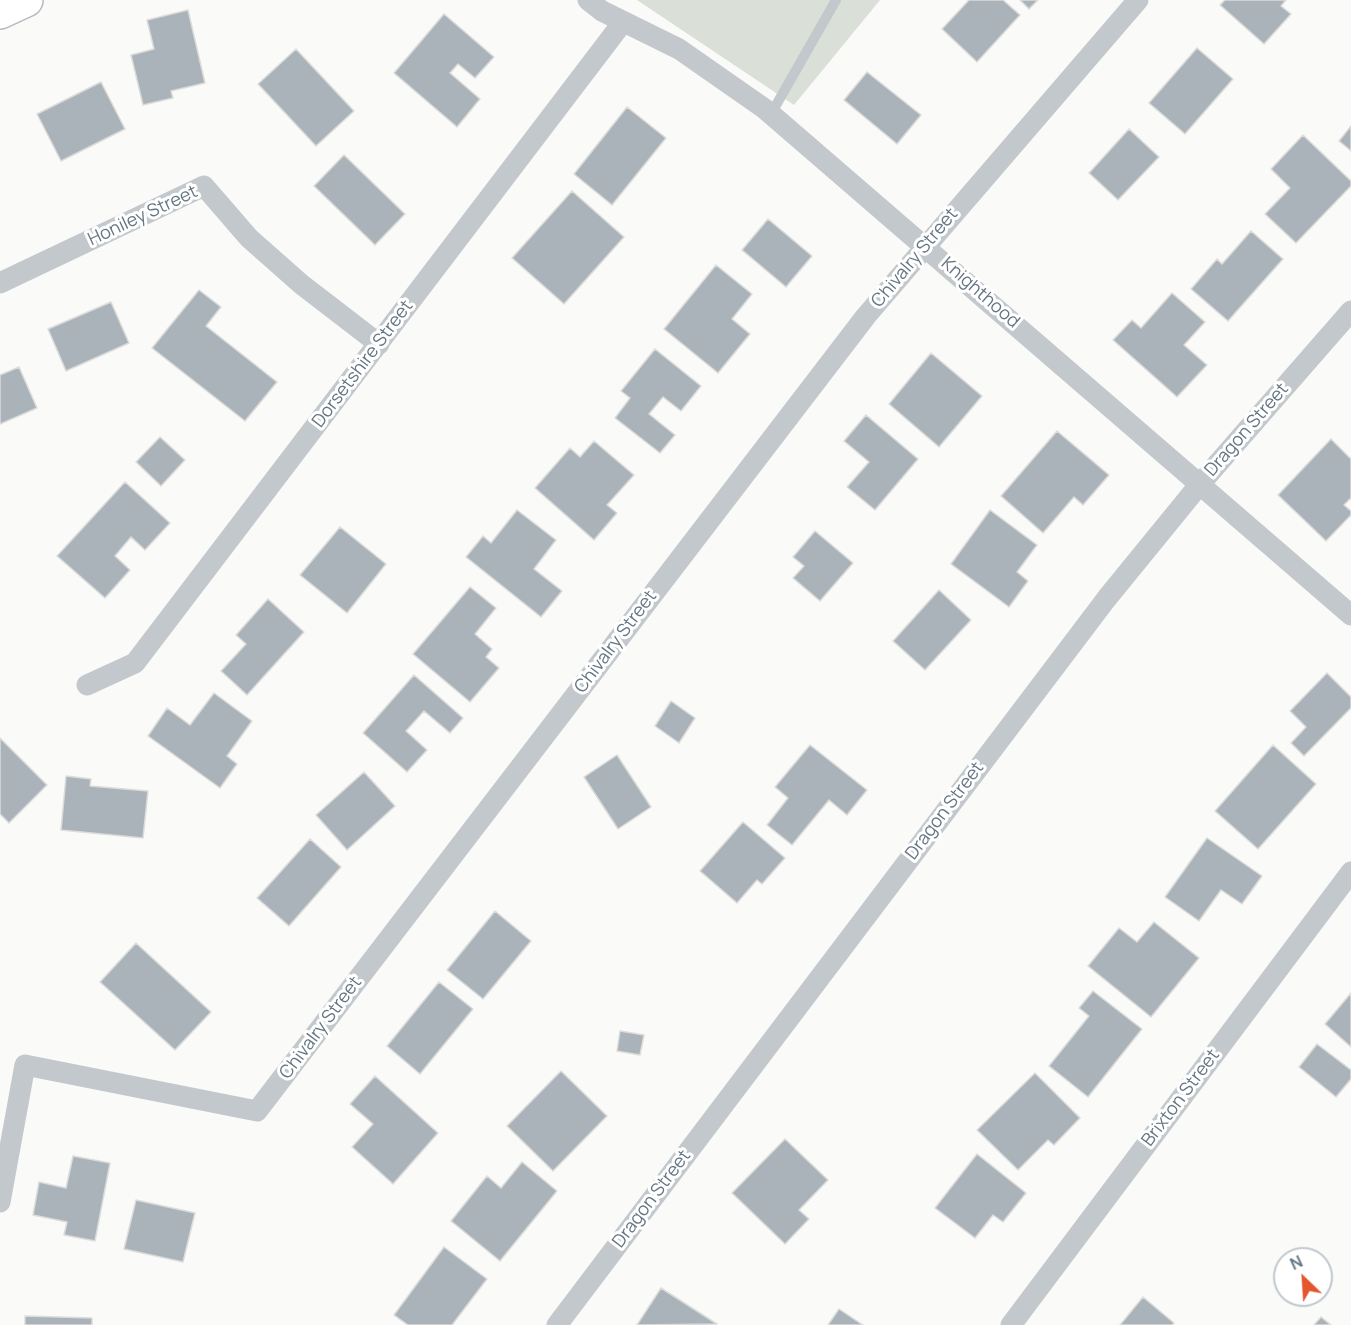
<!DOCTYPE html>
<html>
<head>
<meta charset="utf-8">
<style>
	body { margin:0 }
	#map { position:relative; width:1351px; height:1325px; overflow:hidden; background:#fafaf8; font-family:Manrope,sans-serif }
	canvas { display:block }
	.north { position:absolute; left:1273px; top:1247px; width:60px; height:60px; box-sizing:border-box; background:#fff; border:2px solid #c1c8cd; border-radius:50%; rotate:335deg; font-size:16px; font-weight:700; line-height:24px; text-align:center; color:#657683 }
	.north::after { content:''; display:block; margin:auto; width:21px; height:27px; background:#e4572e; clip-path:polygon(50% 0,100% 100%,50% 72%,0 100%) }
</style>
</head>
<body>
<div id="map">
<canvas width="1351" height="1325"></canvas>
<div class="north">N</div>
</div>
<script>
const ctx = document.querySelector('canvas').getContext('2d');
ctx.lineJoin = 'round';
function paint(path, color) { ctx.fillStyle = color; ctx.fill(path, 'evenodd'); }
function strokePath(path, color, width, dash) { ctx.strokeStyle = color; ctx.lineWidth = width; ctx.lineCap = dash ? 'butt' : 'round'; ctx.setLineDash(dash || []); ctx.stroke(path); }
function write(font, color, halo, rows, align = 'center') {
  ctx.font = font + ' Manrope,sans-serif'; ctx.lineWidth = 6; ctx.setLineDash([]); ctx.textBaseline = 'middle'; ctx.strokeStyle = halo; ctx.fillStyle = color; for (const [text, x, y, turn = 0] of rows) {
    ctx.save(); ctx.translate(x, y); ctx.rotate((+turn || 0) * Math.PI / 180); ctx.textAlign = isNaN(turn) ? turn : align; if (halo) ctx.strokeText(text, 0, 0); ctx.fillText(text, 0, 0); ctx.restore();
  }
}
paint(new Path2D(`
	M637,0H880L794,105Z`), '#dadfd7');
const building = new Path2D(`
	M969,0H1003L1020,15L977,62L942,29Z
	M1020,0H1038L1029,9Z
	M1225,0H1286L1281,6L1291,14L1264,44L1220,5Z
	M188,10L205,83L171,91L173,98L143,105L131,55L154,49L147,20Z
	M444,14L494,57L475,78L458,64L450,73L480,99L457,127L394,73Z
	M1197,48L1233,79L1185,134L1149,103Z
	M296,49L354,111L316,146L258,84Z
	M867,72L921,115L897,144L844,100Z
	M101,82L125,129L61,161L37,114Z
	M627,107L666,138L612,205L574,174Z
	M1351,126V151L1339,141Z
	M1129,129L1159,157L1118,200L1089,173Z
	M1303,135L1351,181V186L1296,243L1265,214L1290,188L1271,169Z
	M344,155L405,214L375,245L314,186Z
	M572,191L624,237L564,304L512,258Z
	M768,219L812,256L786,287L742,250Z
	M1251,231L1283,259L1228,321L1191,289L1217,259L1222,264Z
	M716,265L752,294L732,319L750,334L718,373L664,329Z
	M199,290L221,307L206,326L277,382L245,421L152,348Z
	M1172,293L1205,322L1184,345L1207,365L1177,397L1113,340L1132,320L1141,328Z
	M111,302L129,343L66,371L48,329Z
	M655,349L701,386L681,411L663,397L649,414L675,435L660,453L615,418L630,398L621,391Z
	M931,353L982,396L939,447L889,404Z
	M19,367L37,408L0,424V375Z
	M866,415L918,459L875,510L847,487L869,462L844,441Z
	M1057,431L1109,475L1083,505L1074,497L1043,533L1001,496Z
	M160,437L185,460L161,486L136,462Z
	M1331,439L1351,459V498L1344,505L1351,511V515L1326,541L1278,495Z
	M594,441L634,475L607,505L617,513L594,540L535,488L570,448L580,457Z
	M125,482L170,523L145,550L131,537L115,556L130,570L105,598L57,556Z
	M517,510L556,540L534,569L562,591L541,617L466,557L483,536L491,543Z
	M990,510L1037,545L1017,572L1028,581L1009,607L951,564Z
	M340,527L386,564L347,613L300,575Z
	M815,531L853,563L820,601L793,578L804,566L793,557Z
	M470,587L496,608L475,634L492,649L486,657L499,668L470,702L413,654Z
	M939,590L971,620L925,670L893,641Z
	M268,599L304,632L247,695L221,671L246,644L236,635Z
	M1327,673L1351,697V708L1304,756L1291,743L1306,727L1290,711Z
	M414,675L463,718L450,733L424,711L406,731L427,750L407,772L363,733Z
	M214,693L252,721L227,756L237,764L220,788L148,736L167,708L190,725Z
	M671,701L695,718L679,743L655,726Z
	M0,738L47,785L9,823L0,814Z
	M810,745L867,790L847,815L829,800L792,845L767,825L788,798L775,787Z
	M1273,745L1316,784L1258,849L1215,811Z
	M617,755L651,807L618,829L584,777Z
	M364,772L395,806L347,850L316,815Z
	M66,776L91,779L90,786L148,791L143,838L61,830Z
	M743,822L785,858L762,884L757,880L737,903L700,871Z
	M1207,838L1262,876L1242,904L1221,890L1199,921L1165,897Z
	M310,839L341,867L289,926L257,898Z
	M495,911L531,941L483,999L447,970Z
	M1154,922L1199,958L1151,1017L1088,966L1119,928L1137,942Z
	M136,943L211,1012L175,1050L100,982Z
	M439,982L473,1009L420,1074L387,1046Z
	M1093,991L1142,1029L1088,1097L1049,1066L1089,1016L1079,1008Z
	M1351,993V1047L1325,1024Z
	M620,1031L644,1035L640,1055L617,1051Z
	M1317,1044L1351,1070V1079L1336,1097L1299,1067Z
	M561,1071L607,1116L553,1171L507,1126Z
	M1035,1073L1080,1118L1054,1145L1048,1140L1018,1170L977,1130Z
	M375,1076L438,1133L393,1184L352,1147L373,1124L350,1104Z
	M785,1139L828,1180L799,1210L809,1219L785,1244L732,1193Z
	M977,1154L1026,1193L1003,1222L993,1215L975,1238L935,1208Z
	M73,1156L110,1163L95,1241L64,1235L67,1222L33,1215L39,1182L66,1188Z
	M522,1162L557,1191L500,1261L451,1221L487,1176L501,1188Z
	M136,1200L195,1213L183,1262L124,1249Z
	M444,1247L487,1279L452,1325H408L394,1315Z
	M661,1288L717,1324L637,1325Z
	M1143,1297L1174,1323L1172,1325H1120Z
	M839,1309L863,1325H828Z
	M25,1316L92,1318V1325H25Z
	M1321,1317L1331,1325H1314Z`);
paint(building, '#aab3b9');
strokePath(building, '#dcdcda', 1.5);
const primary = new Path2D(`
	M0,12L26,0`);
strokePath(primary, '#b5babe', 36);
strokePath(new Path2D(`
	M771,114L836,0`), '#c3c8cc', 10);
strokePath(new Path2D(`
	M588,0L602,11L679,49L765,109L1351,615
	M0,283L204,186L249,238L301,284L379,344
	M87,685L135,663L623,22
	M0,1202L25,1065L257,1111L866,316L1138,0
	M557,1325L1107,598L1200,484L1351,311
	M1011,1325L1351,872`), '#c3c8cc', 21);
strokePath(primary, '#fff', 33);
write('18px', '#657683', '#fff', [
	["Honiley Street",143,216,-25],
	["Chivalry Street",915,258,-50],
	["Knighthood",980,293,41],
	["Dorsetshire Street",363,364,-53],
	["Dragon Street",1247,430,-49],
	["Chivalry Street",616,642,-53],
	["Dragon Street",945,811,-53],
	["Chivalry Street",321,1028,-53],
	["Brixton Street",1181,1098,-53],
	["Dragon Street",652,1199,-53]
]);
</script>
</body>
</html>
